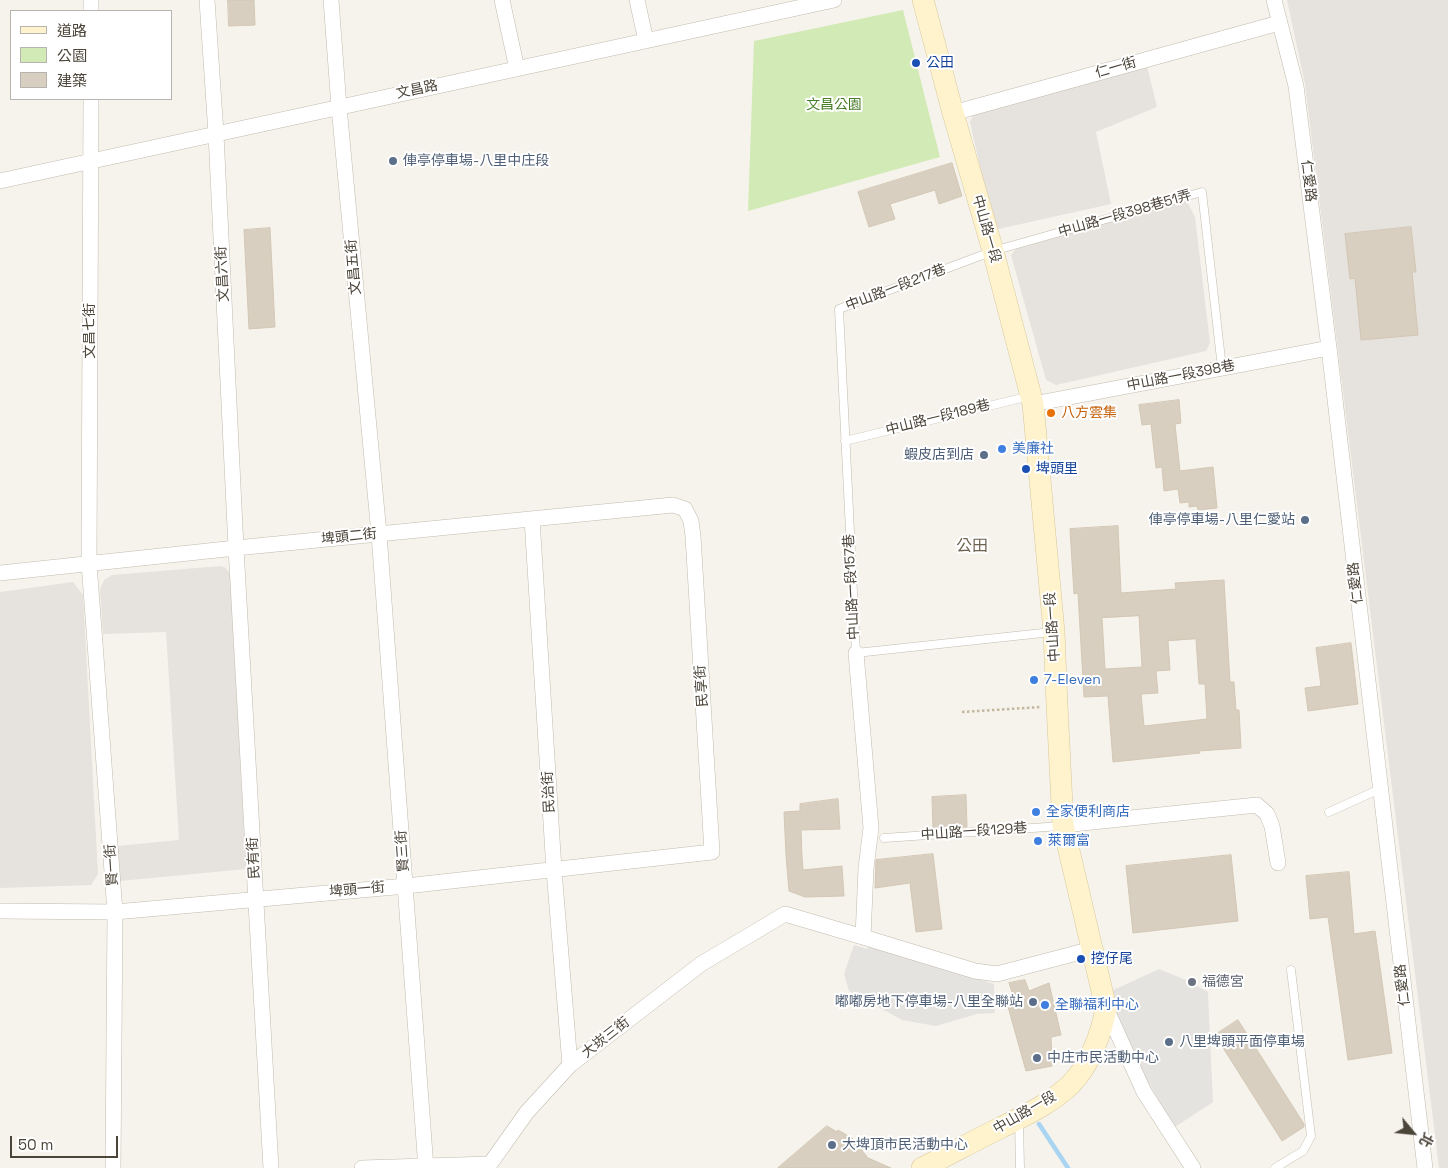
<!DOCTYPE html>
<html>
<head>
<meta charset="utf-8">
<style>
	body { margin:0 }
	#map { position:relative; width:1448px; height:1168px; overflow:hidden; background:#f6f3ec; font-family:"Space Grotesk","Noto Sans TC",sans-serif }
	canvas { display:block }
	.legend { position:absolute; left:10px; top:10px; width:162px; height:90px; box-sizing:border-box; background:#fff; border:1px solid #b7b4b0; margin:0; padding:6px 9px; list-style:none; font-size:15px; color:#4b4439 }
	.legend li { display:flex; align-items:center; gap:10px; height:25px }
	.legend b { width:25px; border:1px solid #b7b4b0 }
	.north { position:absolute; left:1388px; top:1108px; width:50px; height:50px; -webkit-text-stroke:4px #fff; paint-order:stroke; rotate:118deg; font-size:14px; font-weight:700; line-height:20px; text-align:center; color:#4b4439 }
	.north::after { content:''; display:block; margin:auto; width:18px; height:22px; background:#4b4439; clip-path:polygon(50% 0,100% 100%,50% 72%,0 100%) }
	.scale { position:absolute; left:10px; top:1136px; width:108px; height:22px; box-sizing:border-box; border:2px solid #4b4439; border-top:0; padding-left:6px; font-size:15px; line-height:18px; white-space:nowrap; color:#4b4439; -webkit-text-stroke:4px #fff; paint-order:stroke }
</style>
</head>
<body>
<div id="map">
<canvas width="1448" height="1168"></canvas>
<ul class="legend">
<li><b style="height:6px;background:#fff3cd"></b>道路</li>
<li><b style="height:14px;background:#d2eab5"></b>公園</li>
<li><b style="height:14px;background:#d8cfc1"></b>建築</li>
</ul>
<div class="north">北</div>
<div class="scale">50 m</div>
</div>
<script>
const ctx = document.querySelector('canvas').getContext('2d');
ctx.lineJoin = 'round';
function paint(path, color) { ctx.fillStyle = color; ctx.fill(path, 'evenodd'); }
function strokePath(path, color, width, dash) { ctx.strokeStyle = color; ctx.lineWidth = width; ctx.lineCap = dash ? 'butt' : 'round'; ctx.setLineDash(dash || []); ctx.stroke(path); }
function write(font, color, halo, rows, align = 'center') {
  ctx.font = font + ' "Space Grotesk","Noto Sans TC",sans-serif'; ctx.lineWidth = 4; ctx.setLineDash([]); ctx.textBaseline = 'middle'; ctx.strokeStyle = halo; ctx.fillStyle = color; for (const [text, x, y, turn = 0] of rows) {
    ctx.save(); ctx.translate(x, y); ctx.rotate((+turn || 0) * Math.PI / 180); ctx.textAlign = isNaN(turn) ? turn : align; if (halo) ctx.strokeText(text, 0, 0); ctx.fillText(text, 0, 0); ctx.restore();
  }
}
paint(new Path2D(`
	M1287,0H1448V1168H1439L1305,84Z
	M1146,62L1157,107L1096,132L1111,204L994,230L970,122L974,112Z
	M1184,201L1189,205L1195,217L1210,343L1206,351L1056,385L1046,380L1011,255L1016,249Z
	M221,566L226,568L230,574L246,869L120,881L116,846L179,840L166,632L103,634L100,589L104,580L112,575Z
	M73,582L83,595L98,874L91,885L0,888V592Z`), '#e6e2dd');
paint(new Path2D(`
	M903,10L940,157L748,211L754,41Z`), '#d2eab5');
paint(new Path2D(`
	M870,943L994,984L995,1013L977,1014L936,1026L902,1020L849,991L844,974L854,945L867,949Z
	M1159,969L1186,980L1208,992L1213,1102L1175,1127L1136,1062L1118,1022L1109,992Z`), '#e5e3e0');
strokePath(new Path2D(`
	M1039,1124L1068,1168`), '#a9d4f2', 4.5);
const building = new Path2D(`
	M228,0H254L255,25L229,26Z
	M952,163L962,196L939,204L935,190L890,204L895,219L869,227L858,192Z
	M1411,227L1416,272H1412L1418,335L1361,340L1355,278L1350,279L1345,234Z
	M270,228L275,327L249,329L244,230Z
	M1179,400L1181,423L1175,424L1180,471L1213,467L1217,508L1198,510L1197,506L1189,507V502L1180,503L1178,489L1164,491L1162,467L1156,468L1151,424L1142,425L1139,405Z
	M1118,526L1121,593L1176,589L1175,583L1224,580L1230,682H1234L1236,710H1239L1241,748L1199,751L1200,753L1113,762L1108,696L1084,697L1078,593L1074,594L1070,529ZM1139,616L1142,667L1105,669L1102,618ZM1196,639L1199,684H1205L1207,719L1144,726L1141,694L1158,693L1156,671L1170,670L1168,641Z
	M1351,643L1358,704L1308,711L1305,688L1321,686L1316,648Z
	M966,795L967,827L933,829L932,797Z
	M838,799L840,829L801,830L802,856L803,870L842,866L844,896L805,897L789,891L786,855L784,812L800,811V804Z
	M933,854L942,929L916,932L910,883L875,888L876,860Z
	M1231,855L1238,921L1133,933L1126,866Z
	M1349,872L1354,934L1375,931L1392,1053L1348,1060L1328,917L1310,919L1306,876Z
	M1025,980L1029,991L1049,983L1061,1035L1051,1037L1052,1066L1026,1071L1005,996L1013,995L1009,983Z
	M1238,1020L1304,1124V1127L1282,1141L1215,1035Z
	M827,1126L837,1132L838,1130L852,1138L868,1158L891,1168H778Z`);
paint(building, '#d8cfc1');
strokePath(building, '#d3c7b4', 1);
const service = new Path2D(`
	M845,441L1030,396
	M1052,632L856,653L839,309L993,251L1202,192L1222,368
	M1329,812L1380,789
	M884,838L1062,826
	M1019,1120L1020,1168
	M1275,1168L1303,1151L1311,1136L1291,970`);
const minor = new Path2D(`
	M207,0L216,134L236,548L271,1168
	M331,0L339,107L379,534L426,1168
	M502,0L517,69
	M637,0L646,41
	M1274,0L1296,86L1329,348L1425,1168
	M91,11V0
	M91,99L89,563L115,912L113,1168
	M953,113L1279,23
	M0,181L834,0
	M1033,404L1329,348
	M532,519L554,870L570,1065
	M0,573L236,548L673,505L685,509L691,521L693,536L712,852L406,886L115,912L0,911
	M856,653L871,828L866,868L863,937L975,971L997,974L1092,949
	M1063,825L1257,805L1267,814L1272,826L1278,863
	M1106,1008L1144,1092L1193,1168
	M362,1168L490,1164L527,1112L570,1065L701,964L785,914L863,937`);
const secondary = new Path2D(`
	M922,1168C948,1155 974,1141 1000,1128C1024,1116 1052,1103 1071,1084C1089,1066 1102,1033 1106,1008L1063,825L1057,705L1054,632L1033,404L993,251L953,113L923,0`);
strokePath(service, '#c2bbae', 9);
strokePath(minor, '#c2bbae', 16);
strokePath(secondary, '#d6c79b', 22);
strokePath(new Path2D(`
	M962,712L1041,707`), '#c4b79f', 2.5, [2.5, 2.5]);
strokePath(service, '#fff', 8);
strokePath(minor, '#fff', 15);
strokePath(secondary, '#fff3cd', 21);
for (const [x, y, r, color] of [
	[916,63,5,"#1a4fb4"],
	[393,161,5,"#5c6f8a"],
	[1051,413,5,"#e8710a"],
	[1002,449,5,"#3f7fe0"],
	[984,455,5,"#5c6f8a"],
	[1026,469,5,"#1a4fb4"],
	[1305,520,5,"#5c6f8a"],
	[1034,680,5,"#3f7fe0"],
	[1036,812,5,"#3f7fe0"],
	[1038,841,5,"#3f7fe0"],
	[1081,959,5,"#1a4fb4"],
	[1192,982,5,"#6b7280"],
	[1033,1002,5,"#5c6f8a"],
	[1045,1005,5,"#3f7fe0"],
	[1169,1042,5,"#5c6f8a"],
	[1037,1058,5,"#5c6f8a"],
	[832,1145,5,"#5c6f8a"]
]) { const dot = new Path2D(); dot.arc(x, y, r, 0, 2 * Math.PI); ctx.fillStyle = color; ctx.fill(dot); strokePath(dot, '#fff', 2); }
write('14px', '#164399', '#fff', [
	["公田",926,63],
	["埤頭里",1036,469],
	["挖仔尾",1091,959]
], 'left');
write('14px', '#4b4439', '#fff', [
	["仁一街",1116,68,-16],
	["文昌路",417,90,-12],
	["仁愛路",1308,181,83],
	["中山路一段398巷51弄",1125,214,-16],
	["中山路一段",986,229,74],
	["文昌五街",354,267,-95],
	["文昌六街",223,274,-93],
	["中山路一段217巷",896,288,-21],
	["文昌七街",90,331,-90],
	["中山路一段398巷",1181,376,-11],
	["中山路一段189巷",938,418,-14],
	["埤頭二街",349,537,-6],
	["仁愛路",1356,583,-97],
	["中山路一段157巷",852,587,-93],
	["中山路一段",1053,627,-94],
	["民享街",702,686,-94],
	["民治街",549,792,-93],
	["中山路一段129巷",974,832,-4],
	["賢三街",403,851,-94],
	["民有街",254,858,-93],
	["賢一街",112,865,-94],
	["埤頭一街",357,890,-5],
	["仁愛路",1403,985,-97],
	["大崁三街",606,1038,-38],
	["中山路一段",1025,1113,-30]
]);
write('14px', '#4a7f2a', '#fff', [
	["文昌公園",834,105]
]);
write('14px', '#4e5e75', '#fff', [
	["俥亭停車場-八里中庄段",403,161],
	["蝦皮店到店",974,455,"right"],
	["俥亭停車場-八里仁愛站",1295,520,"right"],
	["嘟嘟房地下停車場-八里全聯站",1023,1002,"right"],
	["八里埤頭平面停車場",1179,1042],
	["中庄市民活動中心",1047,1058],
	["大埤頂市民活動中心",842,1145]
], 'left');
write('14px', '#c56008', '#fff', [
	["八方雲集",1061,413]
], 'left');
write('14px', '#366cbe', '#fff', [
	["美廉社",1012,449],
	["7-Eleven",1044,680],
	["全家便利商店",1046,812],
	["萊爾富",1048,841],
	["全聯福利中心",1055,1005]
], 'left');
write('14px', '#5b616d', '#fff', [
	["福德宮",1202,982]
], 'left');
write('16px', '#6e6250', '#fff', [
	["公田",972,547]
]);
</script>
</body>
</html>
